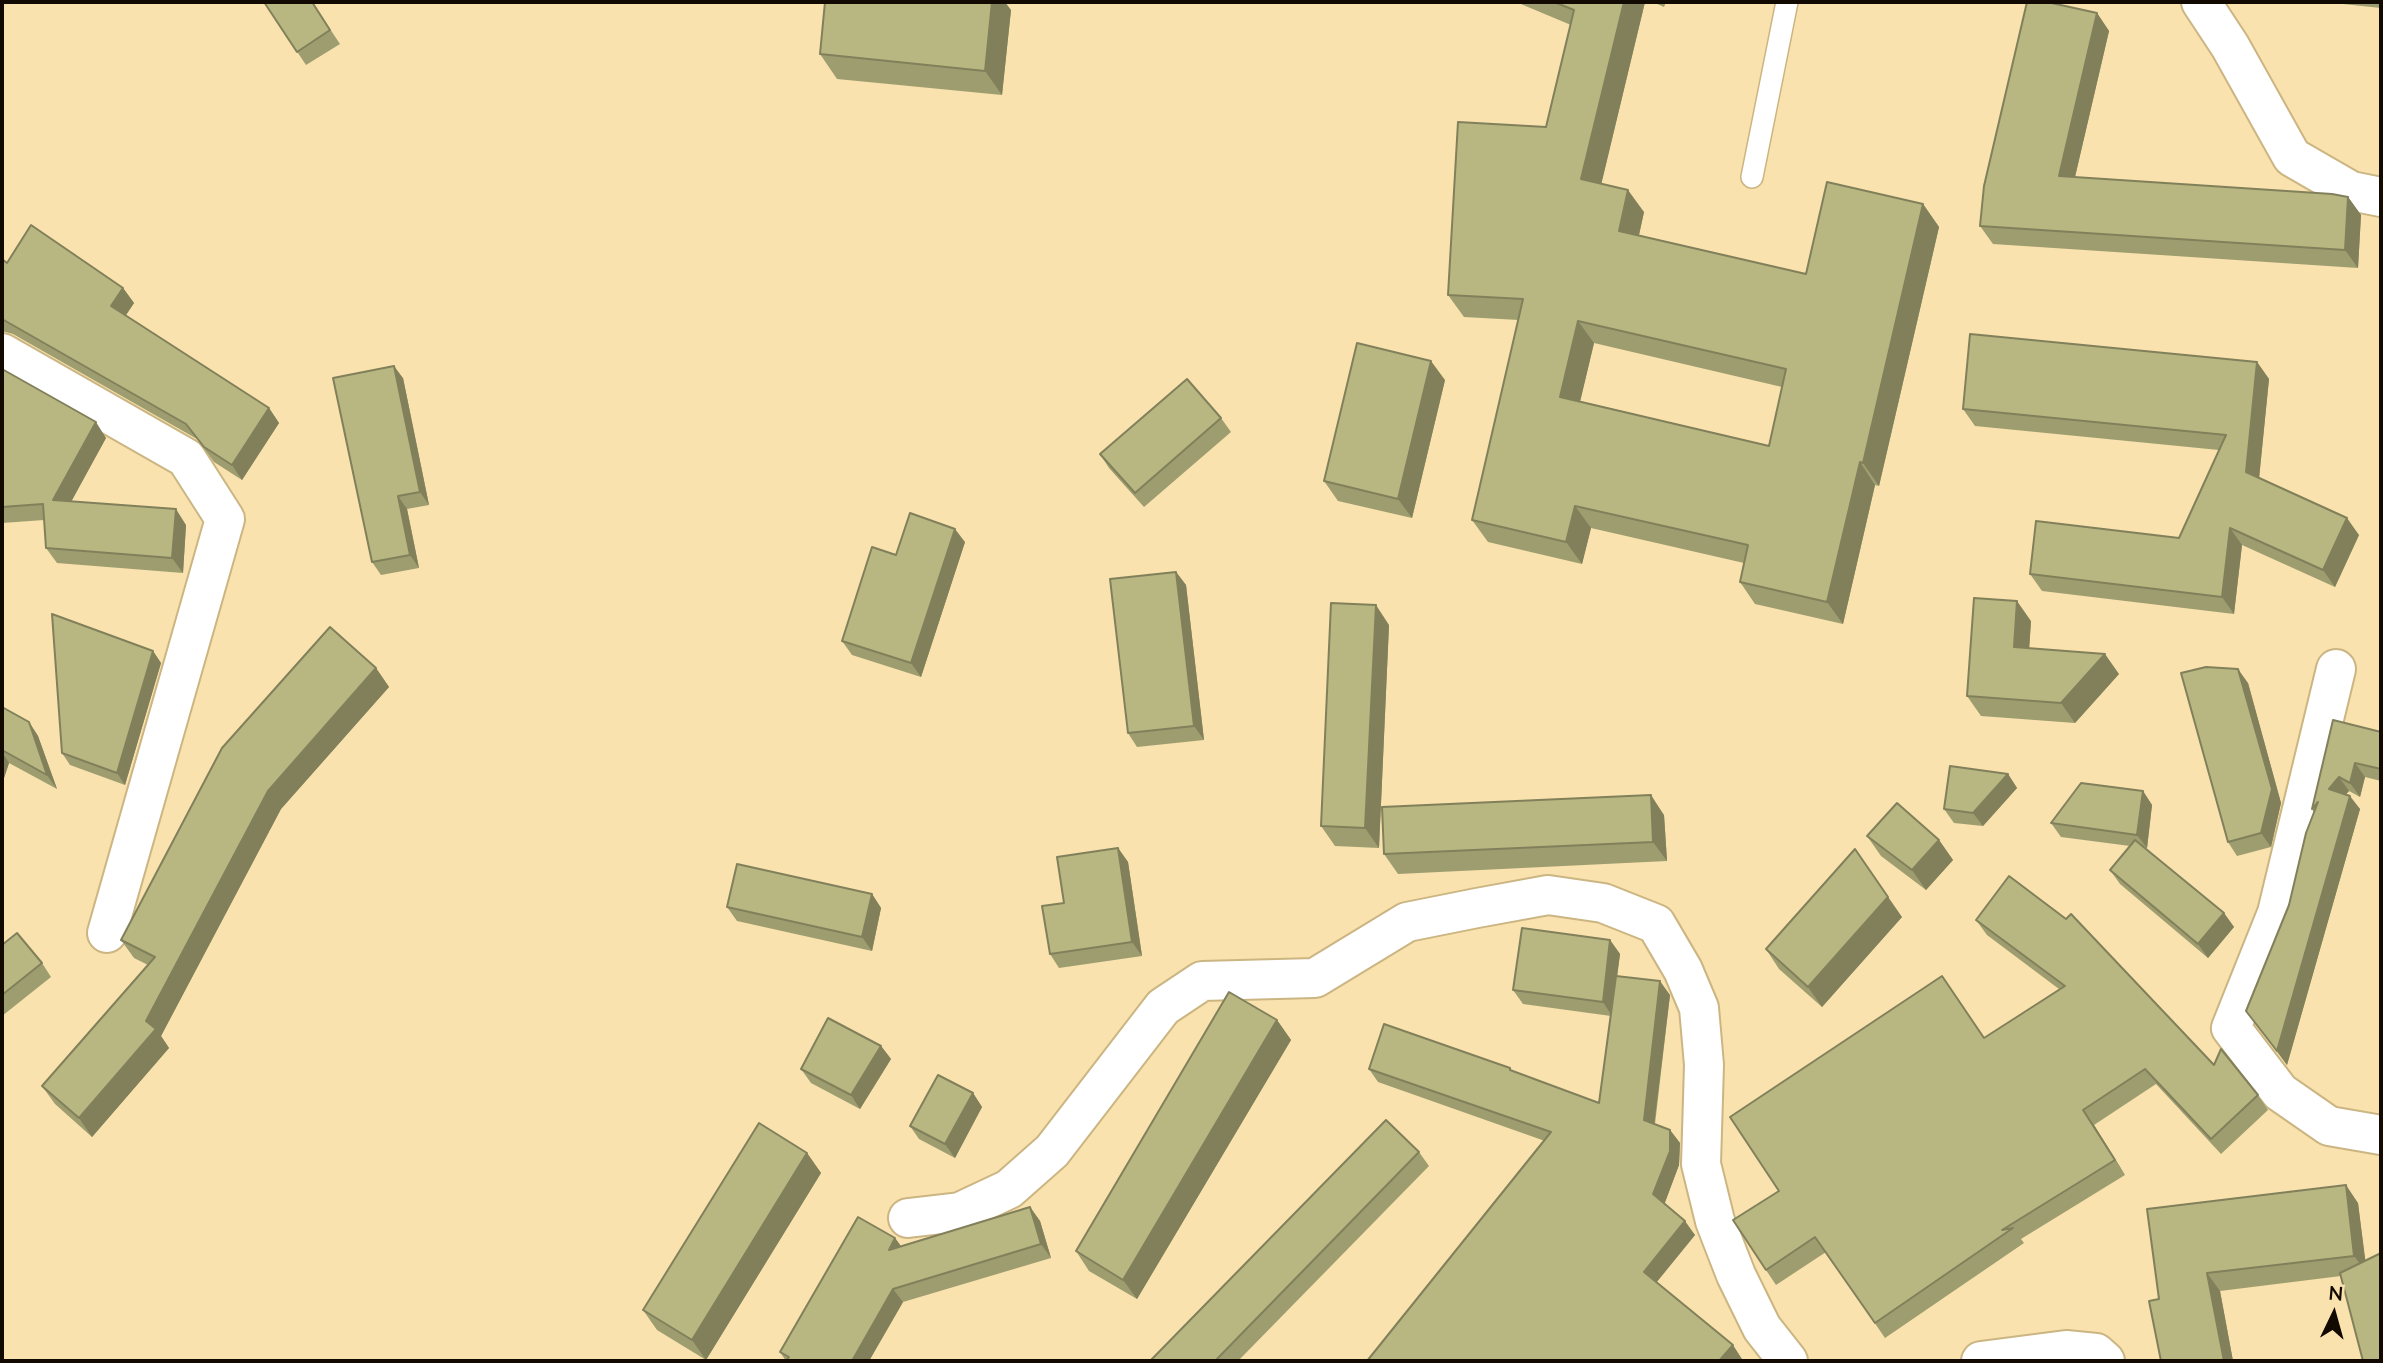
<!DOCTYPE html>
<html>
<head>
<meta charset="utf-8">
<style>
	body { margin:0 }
	#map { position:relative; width:2383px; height:1363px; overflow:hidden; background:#f9e2ad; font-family:Lato,sans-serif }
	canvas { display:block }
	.frame { position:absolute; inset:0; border:4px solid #120a00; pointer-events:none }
	.north { position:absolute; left:2299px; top:1279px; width:70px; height:70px; -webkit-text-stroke:5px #f9e2ad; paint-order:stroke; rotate:5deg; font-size:19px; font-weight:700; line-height:28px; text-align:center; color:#120a00 }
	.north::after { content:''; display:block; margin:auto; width:24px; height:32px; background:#120a00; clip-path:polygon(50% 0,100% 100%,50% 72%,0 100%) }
</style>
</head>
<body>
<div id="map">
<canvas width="2383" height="1363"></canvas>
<div class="frame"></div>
<div class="north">N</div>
</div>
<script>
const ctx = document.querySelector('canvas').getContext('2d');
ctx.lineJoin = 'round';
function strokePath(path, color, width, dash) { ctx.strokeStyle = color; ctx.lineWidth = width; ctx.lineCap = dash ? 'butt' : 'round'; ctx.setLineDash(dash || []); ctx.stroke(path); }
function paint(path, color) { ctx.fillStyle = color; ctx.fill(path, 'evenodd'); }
const lane = new Path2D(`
	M1752,177L1787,2`);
const street = new Path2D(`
	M2201,2L2230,46L2292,157L2351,191L2381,197
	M2,353L186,458L225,519L107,933
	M2336,669L2277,913L2231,1028L2280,1092L2329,1126L2381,1135
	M908,1218L960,1212L1009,1189L1052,1151L1163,1007L1202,981L1315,978L1407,922L1477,908L1548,895L1603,903L1656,924L1683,970L1699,1008L1704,1065L1701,1164L1715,1221L1736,1275L1762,1328L1788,1361
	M1981,1361L2066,1350L2096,1353L2105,1361`);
strokePath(lane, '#cbb582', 24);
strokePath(street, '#cbb582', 42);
strokePath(lane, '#fff', 21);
strokePath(street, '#fff', 38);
paint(new Path2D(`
	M264,2H312L340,44L306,65Z
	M1516,2H1645L1601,184L1644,212L1639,235L1806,274L1923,204L1939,227L1879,486L1875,485L1843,624L1755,604L1740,582L1744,563L1591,528L1582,564L1488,542L1472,520L1519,320L1464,317L1448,295L1546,127L1571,25ZM1594,343L1782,387L1769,446L1580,401Z
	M1653,2H1666L1664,7Z
	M2324,2H2381V8Z
	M1011,10L1002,95L837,79L820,54Z
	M2097,13L2109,31L2075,177L2348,197L2361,215L2358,268L1993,244L1980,226Z
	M2,259L7,263L123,288L134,303L126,315L269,408L279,423L242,480L214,462L197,439L13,334L2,331Z
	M2257,362L2269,379L2259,478L2359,535L2335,587L2242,545L2234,614L2042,591L2030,574L2179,538L2219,450L1975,426L1963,409Z
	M2,369L106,438L71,501L186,525L183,573L57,563L46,548L44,520L2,523Z
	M403,378L429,505L407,509L419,568L381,575L372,562Z
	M1445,380L1412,518L1338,501L1324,481Z
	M1221,418L1231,432L1144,507L1109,468L1100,454Z
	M965,542L921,677L852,655L842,641L896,555Z
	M1176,572L1186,585L1204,740L1137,747L1128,733Z
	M2031,621L2029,648L2119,674L2075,723L1981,716L1967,696Z
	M1389,625L1379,848L1335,846L1321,826Z
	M153,651L161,663L125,785L70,765L62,753Z
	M376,668L389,687L281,809L161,1036L169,1048L92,1137L55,1104L42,1086L148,965L134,958L121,940Z
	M2248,683L2281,803L2271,847L2237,856L2228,842Z
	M2,707L29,722L38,736L57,789L9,763L2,784Z
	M2333,720L2381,732V781L2365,777L2360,797L2349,791L2346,794L2360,809L2287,1065L2246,1011L2289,905L2314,813L2312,809Z
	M2008,774L2017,788L1983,826L1954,823L1944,809Z
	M2143,791L2152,805L2147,848H2145L2224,913L2234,927L2208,958L2120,884L2110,870L2130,846L2061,837L2051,823Z
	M1664,815L1667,861L1398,874L1384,854Z
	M1867,836L1939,840L1953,860L1926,890L1881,856Z
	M1118,848L1128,862L1142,956L1059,968L1050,954L1064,903Z
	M872,894L881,908L872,951L737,921L727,907Z
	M1902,917L1822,1007L1779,969L1766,949Z
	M1976,920L2214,1065L2258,1095L2268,1110L2221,1154L2156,1084L2094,1125L2125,1175L2021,1239L2024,1243L1885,1338L1826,1252L1776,1285L1766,1270L1779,1191L1984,1038L2059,989L1987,935Z
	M1610,940L1620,954L1617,976L1670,995L1655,1124L1670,1130L1680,1143L1679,1165L1664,1204L1695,1235L1657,1282L1742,1359L1367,1361L1545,1141L1378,1082L1369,1069L1513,1072L1599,1103L1611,1016L1523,1004L1513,990Z
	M2,945L42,963L51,977L2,1016Z
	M1277,1020L1291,1040L1137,1299L1089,1271L1076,1251Z
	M881,1046L891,1059L860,1109L811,1083L801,1069Z
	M973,1093L982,1107L955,1158L919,1139L910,1126Z
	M1419,1152L1429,1166L1238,1361H1150Z
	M807,1153L821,1173L706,1360L657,1330L643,1310Z
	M2358,1203L2365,1261L2341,1276L2220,1291L2233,1361H2161L2159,1299L2147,1209Z
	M1030,1207L1040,1221L1051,1258L903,1302L869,1361H786L780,1352L895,1238L901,1246Z`), '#9e9d70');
paint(new Path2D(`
	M992,2H1005L1011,10L1002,95L985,71Z
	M1624,2H1645L1597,202L1581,179Z
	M2097,13L2109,31L2071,194L2059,176Z
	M1628,190L1644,212L1635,253L1619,231Z
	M2348,197L2361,215L2358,268L2345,250Z
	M1923,204L1939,227L1879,486L1863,463Z
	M123,288L134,303L122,321L111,306Z
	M1578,321L1594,343L1576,419L1560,397Z
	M1431,361L1445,380L1412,518L1398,499Z
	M2257,362L2269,379L2258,489L2246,472Z
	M394,366L403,378L429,505L420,492Z
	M269,408L279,423L242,480L232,465Z
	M96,422L106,438L64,515L53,500Z
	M1860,462L1875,485L1843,624L1827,602Z
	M398,496L407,509L419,568L410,555Z
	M1575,506L1591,528L1582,564L1566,542Z
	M176,509L186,525L183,573L172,558Z
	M2347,518L2359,535L2335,587L2323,570Z
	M2230,528L2242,545L2234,614L2222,597Z
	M955,529L965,542L921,677L911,663Z
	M1176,572L1186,585L1204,740L1194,726Z
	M2017,601L2031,621L2028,667L2014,647Z
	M1376,605L1389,625L1379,848L1365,828Z
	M153,651L161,663L125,785L117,773Z
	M2105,654L2119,674L2075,723L2061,703Z
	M376,668L389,687L281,809L161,1036L169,1048L92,1137L79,1118L146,1021L268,791Z
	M2238,669L2248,683L2281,803L2271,847L2261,833Z
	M29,722L38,736L57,789L47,775Z
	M2,752L9,763L2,784Z
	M2355,763L2365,777L2360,797L2350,783Z
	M2008,774L2017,788L1983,826L1973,813Z
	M2339,777L2349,791L2339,802L2329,789Z
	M2143,791L2152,805L2147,848L2137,835Z
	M1651,795L1664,815L1667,861L1653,842Z
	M2350,796L2360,809L2287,1065L2277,1051Z
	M1939,840L1953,860L1926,890L1912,870Z
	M1118,848L1128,862L1142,956L1132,942Z
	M1855,849L1902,917L1822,1007L1808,987Z
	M872,894L881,908L872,951L862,937Z
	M2224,913L2234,927L2208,958L2198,944Z
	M1610,940L1620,954L1612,1016L1603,1002Z
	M1660,981L1670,995L1653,1134L1644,1120Z
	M1277,1020L1291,1040L1137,1299L1123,1280Z
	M881,1046L891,1059L860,1109L851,1095Z
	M973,1093L982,1107L955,1158L945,1144Z
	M2083,1110L2094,1125L2125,1175L2115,1160Z
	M1670,1130L1680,1143L1679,1165L1663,1208L1653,1194Z
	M807,1153L821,1173L706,1360L692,1340Z
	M2346,1185L2358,1203L2367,1273L2354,1256Z
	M1030,1207L1040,1221L1051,1258L1041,1244Z
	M1685,1221L1695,1235L1654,1285L1644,1272Z
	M895,1238L905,1252L889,1250Z
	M2207,1273L2220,1291L2233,1361H2224Z
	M893,1289L903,1302L869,1361H852Z
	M1733,1345L1742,1359L1740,1361H1719Z`), '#81805b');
const building = new Path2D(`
	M264,2H312L330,30L297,52Z
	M825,2H992L985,71L820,54Z
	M1554,2H1624L1581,179L1628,190L1619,231L1806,274L1827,182L1923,204L1863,463L1860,462L1827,602L1740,582L1748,545L1575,506L1566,542L1472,520L1523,299L1448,295L1458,122L1546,127L1574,10ZM1578,321L1786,369L1769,446L1560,397Z
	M2027,2H2047L2097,13L2059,176L2332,194L2348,197L2345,250L1980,226L1984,186Z
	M31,225L123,288L111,306L269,408L232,465L204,447L186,424L2,319V259L7,263Z
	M1970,334L2257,362L2246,472L2347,518L2323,570L2230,528L2222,597L2030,574L2036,521L2179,538L2226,435L1963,409Z
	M1357,343L1431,361L1398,499L1324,481Z
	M394,366L420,492L398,496L410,555L372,562L333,378Z
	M2,369L96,422L53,500L176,509L172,558L46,548L43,504L2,507Z
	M1187,379L1221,418L1135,493L1100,454Z
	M910,513L955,529L911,663L842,641L872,547L896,555Z
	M1176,572L1194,726L1128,733L1110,579Z
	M1974,598L2017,601L2014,647L2105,654L2061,703L1967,696Z
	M1331,603L1376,605L1365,828L1321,826Z
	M52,614L153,651L117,773L62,753Z
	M330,627L376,668L268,791L146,1021L156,1029L79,1118L42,1086L155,957L121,940L222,748Z
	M2206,667L2238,669L2272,789L2261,833L2228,842L2181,673Z
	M2,707L29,722L47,775L2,750Z
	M2333,720L2381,732V769L2355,763L2350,783L2339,777L2329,789L2350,796L2277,1051L2246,1011L2289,905L2306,833L2318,802L2312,809Z
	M1950,766L2008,774L1973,813L1944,809Z
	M2081,783L2143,791L2137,835L2051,823Z
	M1651,795L1653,842L1384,854L1382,807Z
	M1897,803L1939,840L1912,870L1867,836Z
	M2135,840L2224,913L2198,944L2110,870Z
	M1118,848L1132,942L1050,954L1042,906L1064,903L1057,857Z
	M1855,849L1888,897L1808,987L1766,949Z
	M737,864L872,894L862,937L727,907Z
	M2009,876L2066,919L2071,914L2214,1065L2221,1049L2258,1095L2211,1139L2145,1069L2083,1110L2115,1160L2002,1230L2013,1228L1875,1323L1815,1237L1766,1270L1733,1220L1779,1191L1730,1117L1942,976L1984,1038L2065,986L1976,920Z
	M1522,928L1610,940L1603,1002L1513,990Z
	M17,933L42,963L2,995V945Z
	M1616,976L1660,981L1644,1120L1670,1130V1151L1653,1194L1685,1221L1644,1272L1733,1345L1719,1361H1367L1551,1132L1369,1069L1384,1024L1510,1068V1070L1599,1103Z
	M1229,992L1277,1020L1123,1280L1076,1251Z
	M828,1018L881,1046L851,1095L801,1069Z
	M938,1075L973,1093L945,1144L910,1126Z
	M1386,1120L1419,1152L1215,1361H1150Z
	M759,1123L807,1153L692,1340L643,1310Z
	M2346,1185L2354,1256L2207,1273L2224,1361H2161L2149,1301L2159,1299L2147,1209Z
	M1030,1207L1041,1244L893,1289L852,1361H786L789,1357L780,1352L858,1217L895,1238L889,1250Z
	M2381,1253V1361H2363L2340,1273Z`);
paint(building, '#b8b782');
strokePath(building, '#81805b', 2);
</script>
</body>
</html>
